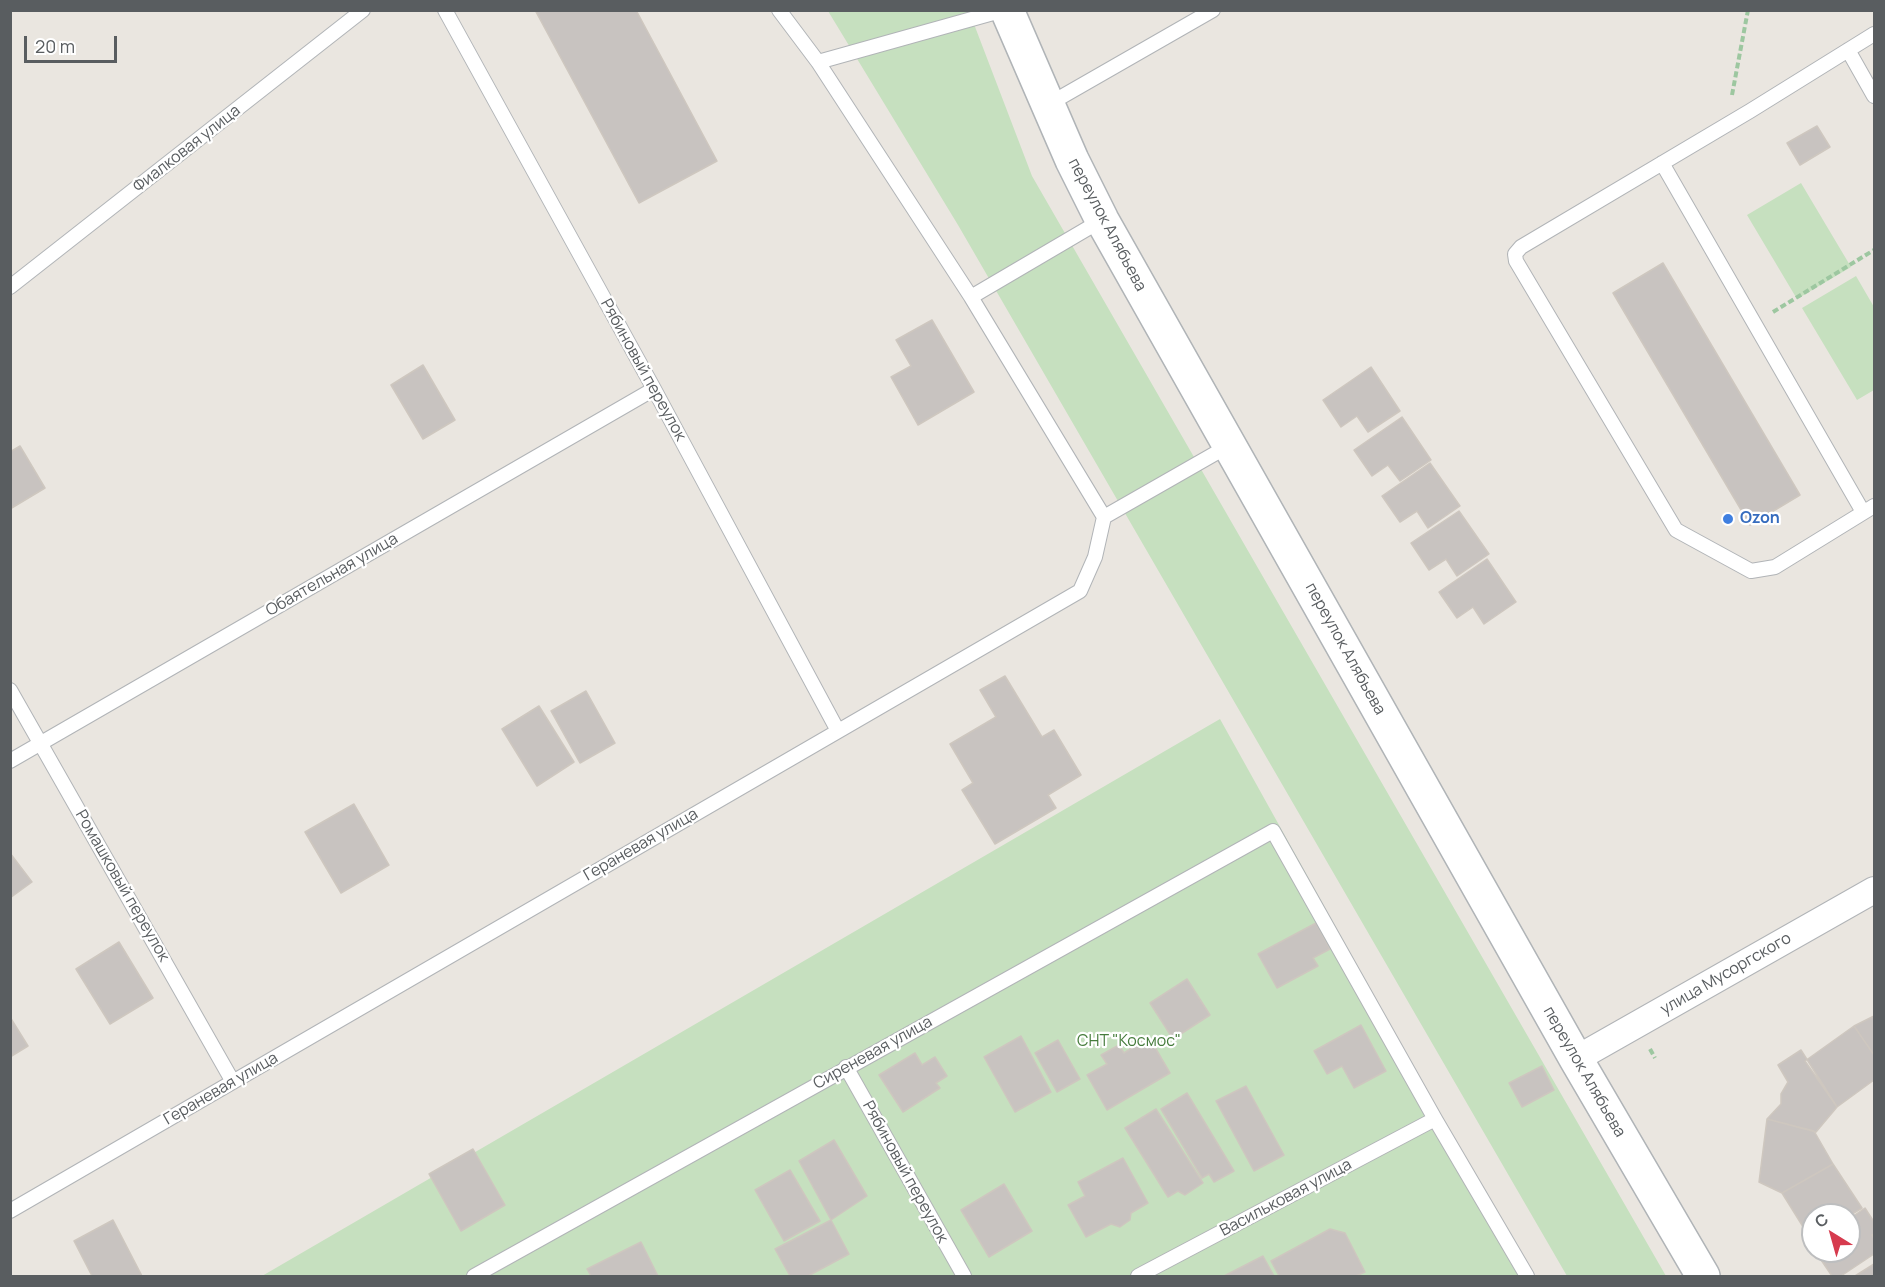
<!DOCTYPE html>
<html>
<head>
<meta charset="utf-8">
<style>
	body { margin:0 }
	#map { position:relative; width:1885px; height:1287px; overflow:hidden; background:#eae6e0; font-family:Manrope,sans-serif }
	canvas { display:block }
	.frame { position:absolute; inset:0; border:12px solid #595d60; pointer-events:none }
	.north { position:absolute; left:1801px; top:1203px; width:60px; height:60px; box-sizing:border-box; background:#fff; border:2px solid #bdbebf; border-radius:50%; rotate:323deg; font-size:16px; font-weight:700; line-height:24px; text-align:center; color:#595d60 }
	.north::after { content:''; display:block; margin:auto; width:21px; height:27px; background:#d63b4e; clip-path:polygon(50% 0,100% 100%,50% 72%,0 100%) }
	.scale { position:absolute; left:24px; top:36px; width:93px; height:27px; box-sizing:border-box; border:3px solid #595d60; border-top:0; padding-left:8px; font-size:18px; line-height:21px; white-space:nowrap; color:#595d60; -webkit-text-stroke:4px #fff; paint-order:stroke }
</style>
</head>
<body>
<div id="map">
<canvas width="1885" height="1287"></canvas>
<div class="frame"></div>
<div class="north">С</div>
<div class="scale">20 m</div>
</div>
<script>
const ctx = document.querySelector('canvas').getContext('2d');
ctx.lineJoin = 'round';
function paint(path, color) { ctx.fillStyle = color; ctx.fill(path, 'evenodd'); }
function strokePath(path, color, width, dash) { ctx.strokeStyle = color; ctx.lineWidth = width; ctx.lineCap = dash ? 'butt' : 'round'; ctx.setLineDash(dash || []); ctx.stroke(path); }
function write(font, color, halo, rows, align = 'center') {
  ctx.font = font + ' Manrope,sans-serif'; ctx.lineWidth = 4.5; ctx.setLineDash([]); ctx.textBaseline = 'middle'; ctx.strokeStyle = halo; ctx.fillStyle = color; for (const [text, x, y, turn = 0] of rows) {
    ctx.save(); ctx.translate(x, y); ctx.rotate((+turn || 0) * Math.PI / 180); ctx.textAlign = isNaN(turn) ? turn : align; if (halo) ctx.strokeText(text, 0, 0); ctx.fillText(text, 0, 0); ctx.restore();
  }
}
paint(new Path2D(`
	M828,11H969L1032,176L1666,1276H1567L958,225Z
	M1801,183L1851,267L1797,299L1747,215Z
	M1856,276L1874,307V390L1857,400L1802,308Z
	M1220,719L1530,1276H262Z`), '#c6e0bf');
const building = new Path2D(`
	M535,10H636L717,161L639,203Z
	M1817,126L1830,147L1800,165L1787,143Z
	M1663,263L1800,495L1750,525L1613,293Z
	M932,320L974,392L918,425L891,377L911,366L896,340Z
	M423,365L455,420L423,439L391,385Z
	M1371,367L1400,411L1368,432L1357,416L1341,427L1323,400Z
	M1402,417L1431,460L1400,481L1388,465L1372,476L1354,450Z
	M20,446L45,488L10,509V452Z
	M1430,463L1460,506L1428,528L1417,511L1400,522L1382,496Z
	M1459,511L1489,554L1457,576L1446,559L1429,570L1411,543Z
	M1487,559L1516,602L1484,624L1473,607L1457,618L1439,592Z
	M1005,676L1042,737L1054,730L1081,775L1048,795L1056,808L995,844L962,790L973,783L950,744L996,717L980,690Z
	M586,691L615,743L580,763L551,711Z
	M539,706L574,762L537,786L502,729Z
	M354,804L389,865L341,893L305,832Z
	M10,853L32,882L10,898Z
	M1316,923L1330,949L1313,958L1318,966L1277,988L1258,954Z
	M119,942L153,998L110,1024L76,969Z
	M1187,979L1210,1015L1173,1039L1150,1003Z
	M1874,1016V1055L1854,1026Z
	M10,1017L28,1046L10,1057Z
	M1361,1025L1386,1071L1354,1088L1342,1066L1327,1074L1314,1051Z
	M1854,1026L1874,1055V1080L1837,1107L1805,1061Z
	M1021,1036L1051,1092L1015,1112L984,1057Z
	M1149,1037L1170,1073L1107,1110L1087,1075L1107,1064L1101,1055L1119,1045L1124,1053Z
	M1058,1040L1080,1079L1057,1092L1035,1053Z
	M1801,1050L1837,1107L1816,1132L1767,1119L1781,1104V1094L1788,1082L1778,1065Z
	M915,1053L922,1065L935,1057L947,1076L936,1083L940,1088L903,1112L879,1075Z
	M1542,1066L1554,1090L1522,1107L1509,1083Z
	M1246,1086L1284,1155L1254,1171L1216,1101Z
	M1187,1093L1234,1171L1214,1182L1209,1174L1202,1178L1161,1109Z
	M1156,1109L1203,1183L1185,1195L1178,1191L1168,1197L1125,1128Z
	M1767,1119L1814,1131L1833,1164L1782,1193L1759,1182Z
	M834,1140L867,1196L831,1220L799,1161Z
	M473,1149L505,1205L461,1231L429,1174Z
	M1123,1158L1148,1203L1131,1213L1130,1220L1120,1227L1111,1224L1086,1237L1068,1205L1085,1196L1078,1182Z
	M1833,1164L1862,1208L1849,1216L1813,1215V1236L1810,1238L1782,1193Z
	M790,1170L820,1221L784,1241L755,1190Z
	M1004,1184L1032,1231L989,1257L961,1210Z
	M1865,1208L1874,1222V1234L1872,1235L1874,1239V1254L1841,1276H1832L1815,1251H1849V1219Z
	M113,1220L142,1276H92L74,1241Z
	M831,1220L849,1254L808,1276H790L775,1249Z
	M1330,1229L1345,1233L1365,1272L1356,1276H1279L1271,1261Z
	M641,1242L658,1276H591L587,1269Z
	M1263,1256L1274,1276H1224Z
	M1874,1264V1276H1855Z`);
paint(building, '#c8c3c0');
strokePath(building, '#cec7bf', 1.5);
const lane = new Path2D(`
	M445,10L654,389L838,731
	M779,10L818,62L971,297L1104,517
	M1874,34L1750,111L1521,247L1515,254L1516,261L1676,530L1751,571L1775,567L1874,506
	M1848,50L1874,96
	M818,62L1004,10
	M1049,104L1213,10
	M1662,163L1863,512
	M10,287L363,10
	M971,297L1102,220
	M10,690L233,1082
	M10,761L654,389
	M846,1067L964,1276
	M10,1211L1080,591L1095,557L1104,517L1230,445
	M474,1276L1273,831L1435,1119L1527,1276
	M1138,1276L1435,1119`);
const street = new Path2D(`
	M1576,1059L1874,890`);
const secondary = new Path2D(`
	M1007,10L1072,160L1102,220L1576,1059L1703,1276`);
strokePath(lane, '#b1b4b7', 16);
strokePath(street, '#b1b4b7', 28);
strokePath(secondary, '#b0b4b7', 36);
strokePath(new Path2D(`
	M1732,95L1748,10
	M1773,312L1874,250
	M1650,1049L1655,1058`), '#9dc7a0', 4, [6, 3]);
strokePath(lane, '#fff', 14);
strokePath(street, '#fff', 26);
strokePath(secondary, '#fff', 33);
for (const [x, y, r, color] of [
	[1728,519,6,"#3f7fe0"]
]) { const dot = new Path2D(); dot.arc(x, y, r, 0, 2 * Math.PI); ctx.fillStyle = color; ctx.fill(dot); strokePath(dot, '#fff', 2); }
write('16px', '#595d60', '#fff', [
	["Фиалковая улица",187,149,-38],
	["переулок Алябьева",1107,225,62],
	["Рябиновый переулок",643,370,61],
	["Обаятельная улица",332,575,-30],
	["переулок Алябьева",1345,649,61],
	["Гераневая улица",641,845,-30],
	["Ромашковый переулок",122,886,60],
	["улица Мусоргского",1726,974,-30],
	["Сиреневая улица",873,1053,-29],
	["переулок Алябьева",1584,1072,60],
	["Гераневая улица",221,1089,-30],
	["Рябиновый переулок",905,1172,61],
	["Васильковая улица",1286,1198,-28]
]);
write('bold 16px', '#366cbe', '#fff', [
	["Ozon",1740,519]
], 'left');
write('16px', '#467c3c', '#fff', [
	["СНТ \"Космос\"",1129,1042]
]);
</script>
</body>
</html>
